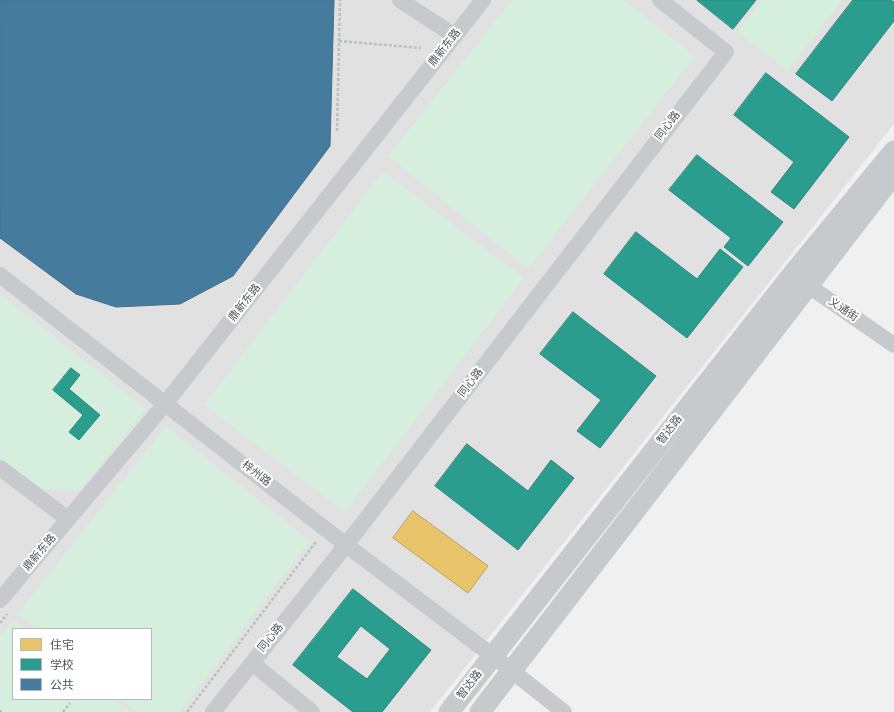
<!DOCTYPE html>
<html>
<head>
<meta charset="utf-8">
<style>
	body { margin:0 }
	#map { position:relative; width:894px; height:712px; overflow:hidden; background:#f0f0f0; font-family:Poppins,"Noto Sans SC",sans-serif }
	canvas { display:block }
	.legend { position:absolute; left:12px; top:628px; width:140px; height:72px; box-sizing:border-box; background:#fff; border:1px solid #b6babd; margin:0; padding:5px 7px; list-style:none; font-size:12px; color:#48535b }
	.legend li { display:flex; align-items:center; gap:8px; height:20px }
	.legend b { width:20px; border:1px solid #b6babd }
</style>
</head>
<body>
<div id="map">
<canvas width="894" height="712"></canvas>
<ul class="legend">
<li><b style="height:11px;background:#e9c46a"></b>住宅</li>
<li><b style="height:11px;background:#2a9d8f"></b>学校</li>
<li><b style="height:11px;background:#457b9d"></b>公共</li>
</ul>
</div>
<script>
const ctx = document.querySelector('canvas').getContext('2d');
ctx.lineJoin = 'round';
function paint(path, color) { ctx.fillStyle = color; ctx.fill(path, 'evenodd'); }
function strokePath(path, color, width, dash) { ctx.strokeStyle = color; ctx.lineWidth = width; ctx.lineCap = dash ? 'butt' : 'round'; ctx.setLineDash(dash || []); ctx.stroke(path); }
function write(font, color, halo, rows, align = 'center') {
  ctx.font = font + ' Poppins,"Noto Sans SC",sans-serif'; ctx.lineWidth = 4; ctx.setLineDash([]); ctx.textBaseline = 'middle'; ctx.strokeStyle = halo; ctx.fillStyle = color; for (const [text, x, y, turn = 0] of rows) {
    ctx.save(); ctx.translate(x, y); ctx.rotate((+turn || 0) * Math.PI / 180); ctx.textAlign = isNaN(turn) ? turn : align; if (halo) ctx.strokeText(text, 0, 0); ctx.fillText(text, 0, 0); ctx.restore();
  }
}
paint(new Path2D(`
	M0,0H894V124L430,712H0ZM13,629H151V699H13Z`), '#e2e1e1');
paint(new Path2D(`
	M512,0H624L695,56L528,269L388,156Z
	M762,0H842L788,71L737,32Z
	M383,171L524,278L345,512L204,405Z
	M0,294L146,409L80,490L40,489L0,461Z
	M166,426L310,541L179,712H136L120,699H151V629H36L17,614Z
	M14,619L26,629H13V699H114L131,712H0V636Z`), '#d6eede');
const homes = new Path2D(`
	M413,511L488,566L468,593L393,538Z`);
paint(homes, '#e9c46a');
strokePath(homes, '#b9a266', 1);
const schools = new Path2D(`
	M697,0H756L733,29Z
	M853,0H891L894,2V21L832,101L796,74Z
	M766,73L849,137L794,209L771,192L794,162L734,115Z
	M697,155L783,222L748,266L724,247L731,238L669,190Z
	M636,232L697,279L720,249L743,267L687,338L604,274Z
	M573,312L656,376L600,448L577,431L601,400L540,354Z
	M71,368L80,375L69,389L100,415L79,440L69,432L83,415L53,390Z
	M467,444L528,491L551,460L574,478L518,550L435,486Z
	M353,589L431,650L382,712H353L293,665ZM361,626L390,649L367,679L337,657Z`);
paint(schools, '#2a9d8f');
strokePath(schools, '#33877f', 1);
const public = new Path2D(`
	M0,0H334L330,146L233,276L180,304L116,307L76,294L0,238Z`);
paint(public, '#457b9d');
strokePath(public, '#466f89', 1);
strokePath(new Path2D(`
	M339,41L421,48
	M337,131L340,0
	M0,623L7,614
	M0,710L1,712
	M63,712L70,703
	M187,712L316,542`), '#b7c1be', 2.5, [3, 2]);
strokePath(new Path2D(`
	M400,0L455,36
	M0,275L346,545L493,656L564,712
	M800,280L894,345
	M0,468L68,519
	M0,600L165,404L483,0
	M252,663L312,712
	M213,712L346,545L726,52L660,0`), '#c7cacc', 16);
strokePath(new Path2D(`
	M449,712L792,275L894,151
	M480,712L894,174`), '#c7cacc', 21);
write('11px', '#48535b', '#fff', [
	["鼎新东路",445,48,-52],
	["同心路",668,126,-52],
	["鼎新东路",245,303,-52],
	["义通街",843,310,34],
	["同心路",471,383,-52],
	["智达路",670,430,-52],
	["梓州路",256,474,38],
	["鼎新东路",40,553,-50],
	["同心路",271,638,-51],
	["智达路",470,685,-52]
]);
</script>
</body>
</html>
